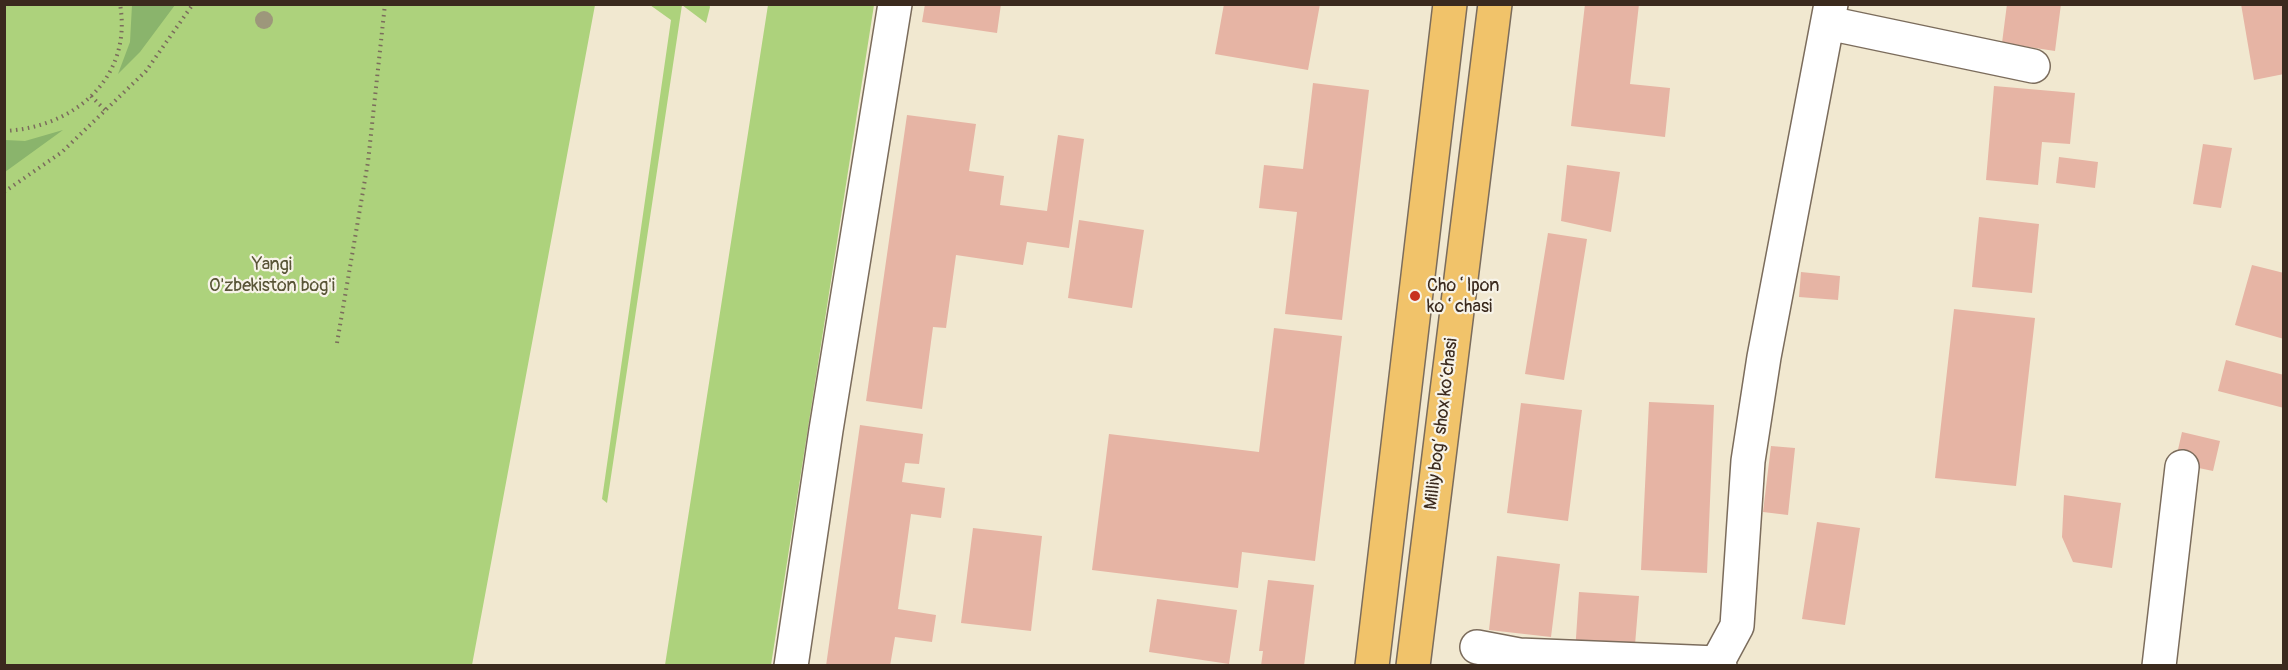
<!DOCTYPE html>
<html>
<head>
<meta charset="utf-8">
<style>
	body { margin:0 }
	#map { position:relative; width:2288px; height:670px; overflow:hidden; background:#f1e8d0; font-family:Pangolin,sans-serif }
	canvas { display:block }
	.frame { position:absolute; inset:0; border:6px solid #3b2a1e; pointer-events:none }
</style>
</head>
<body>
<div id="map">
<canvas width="2288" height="670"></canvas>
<div class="frame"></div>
</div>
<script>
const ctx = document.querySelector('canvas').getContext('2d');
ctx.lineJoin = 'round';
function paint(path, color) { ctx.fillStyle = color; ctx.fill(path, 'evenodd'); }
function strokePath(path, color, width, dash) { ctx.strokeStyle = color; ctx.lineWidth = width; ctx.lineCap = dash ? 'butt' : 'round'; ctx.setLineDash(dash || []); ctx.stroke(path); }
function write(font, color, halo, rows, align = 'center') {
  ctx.font = font + ' Pangolin,sans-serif'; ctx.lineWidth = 4.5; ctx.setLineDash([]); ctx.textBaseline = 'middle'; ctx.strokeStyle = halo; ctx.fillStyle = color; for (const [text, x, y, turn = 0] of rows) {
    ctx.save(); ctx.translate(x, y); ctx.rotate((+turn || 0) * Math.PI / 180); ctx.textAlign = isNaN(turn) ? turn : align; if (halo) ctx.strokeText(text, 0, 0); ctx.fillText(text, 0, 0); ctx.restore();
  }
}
paint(new Path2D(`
	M4,5H595L472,665H5Z
	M650,5L709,4L710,7L706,23L682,5L607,503L602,499L671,20Z
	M768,5H874L771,665H665Z`), '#add27c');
paint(new Path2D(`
	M132,5H175L140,52L118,74L130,42Z
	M63,130L5,172V140L25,141Z`), '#8ab46c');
paint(new Path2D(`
	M925,4H1001L997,33L922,22Z
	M1224,4H1320L1308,70L1215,54Z
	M1585,4H1639L1630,84L1670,88L1665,137L1571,126Z
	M2007,4H2061L2055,51L2002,43Z
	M2241,4H2284V74L2254,80Z
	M1313,83L1369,90L1342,320L1285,314L1297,212L1259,208L1264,165L1303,169Z
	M1994,86L2075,93L2070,144L2042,142L2038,185L1986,180Z
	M907,115L976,124L969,171L1004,176L1000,205L1047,211L1058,135L1084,139L1069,248L1027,242L1023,265L956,255L946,328L933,327L922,409L866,401Z
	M2203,144L2232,148L2221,208L2193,204Z
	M2059,157L2098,162L2095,188L2056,183Z
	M1567,165L1620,172L1611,232L1561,221Z
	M1979,217L2039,224L2032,293L1972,287Z
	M1079,220L1144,230L1132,308L1068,298Z
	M1548,233L1587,239L1564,380L1525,374Z
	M2252,265L2284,273V339L2235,325Z
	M1801,272L1840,276L1838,300L1799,297Z
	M1954,309L2035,318L2016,486L1935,478Z
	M1274,328L1342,336L1315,561L1242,552L1238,588L1092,570L1109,434L1259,452Z
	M2226,360L2284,375V408L2218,391Z
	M1649,402L1714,405L1707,573L1641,570Z
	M1521,403L1582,410L1568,521L1507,513Z
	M860,425L923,434L919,464L905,463L902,482L945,488L941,518L911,514L898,609L936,615L932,642L895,637L890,666H826Z
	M2182,432L2220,441L2213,471L2175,463Z
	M1771,446L1795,448L1788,515L1763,512Z
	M2064,495L2121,503L2112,568L2073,562L2062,537Z
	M1817,522L1860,528L1845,625L1802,619Z
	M973,528L1042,536L1031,631L961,623Z
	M1497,556L1560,564L1551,637L1489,630Z
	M1268,580L1314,585L1304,666H1261L1263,651H1259Z
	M1579,592L1639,596L1634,657L1575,653Z
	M1157,599L1237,610L1229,664L1149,652Z`), '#e6b4a4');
const minor = new Path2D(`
	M1828,23L2033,66
	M1477,647L1519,655L1717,663
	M791,666L826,430L895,4
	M1720,666L1717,663L1737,626L1748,461L1764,357L1831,4
	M2159,666L2182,467`);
const major = new Path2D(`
	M1372,666L1450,4
	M1413,666L1495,4`);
strokePath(minor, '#7b6c5c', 36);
strokePath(major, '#7b6c5c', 36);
strokePath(new Path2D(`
	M91,96L105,110
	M4,131C73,128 133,79 120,4
	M4,192L62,152L146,71L193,4
	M337,343L368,162L385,4`), '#7b6c5c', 4, [1.5, 4.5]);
strokePath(minor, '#fff', 33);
strokePath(major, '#f1c36a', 33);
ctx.fillStyle = '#9d977b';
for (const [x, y] of [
	[264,20]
]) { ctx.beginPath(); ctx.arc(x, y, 9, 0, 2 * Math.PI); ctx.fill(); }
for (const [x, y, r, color] of [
	[1415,296,6,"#c8321e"]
]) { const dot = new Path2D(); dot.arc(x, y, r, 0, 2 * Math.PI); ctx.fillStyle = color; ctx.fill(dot); strokePath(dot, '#f7f3e8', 2); }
write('18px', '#585436', '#f7f3e8', [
	["Yangi",272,265],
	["O'zbekiston bog'i",272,286]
]);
write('18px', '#3b2a1e', '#f7f3e8', [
	["Choʻlpon",1427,286],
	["koʻchasi",1427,307]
], 'left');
write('18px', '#3b2a1e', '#f7f3e8', [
	["Milliy bog‘ shox ko‘chasi",1442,424,-83]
]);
</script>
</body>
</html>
